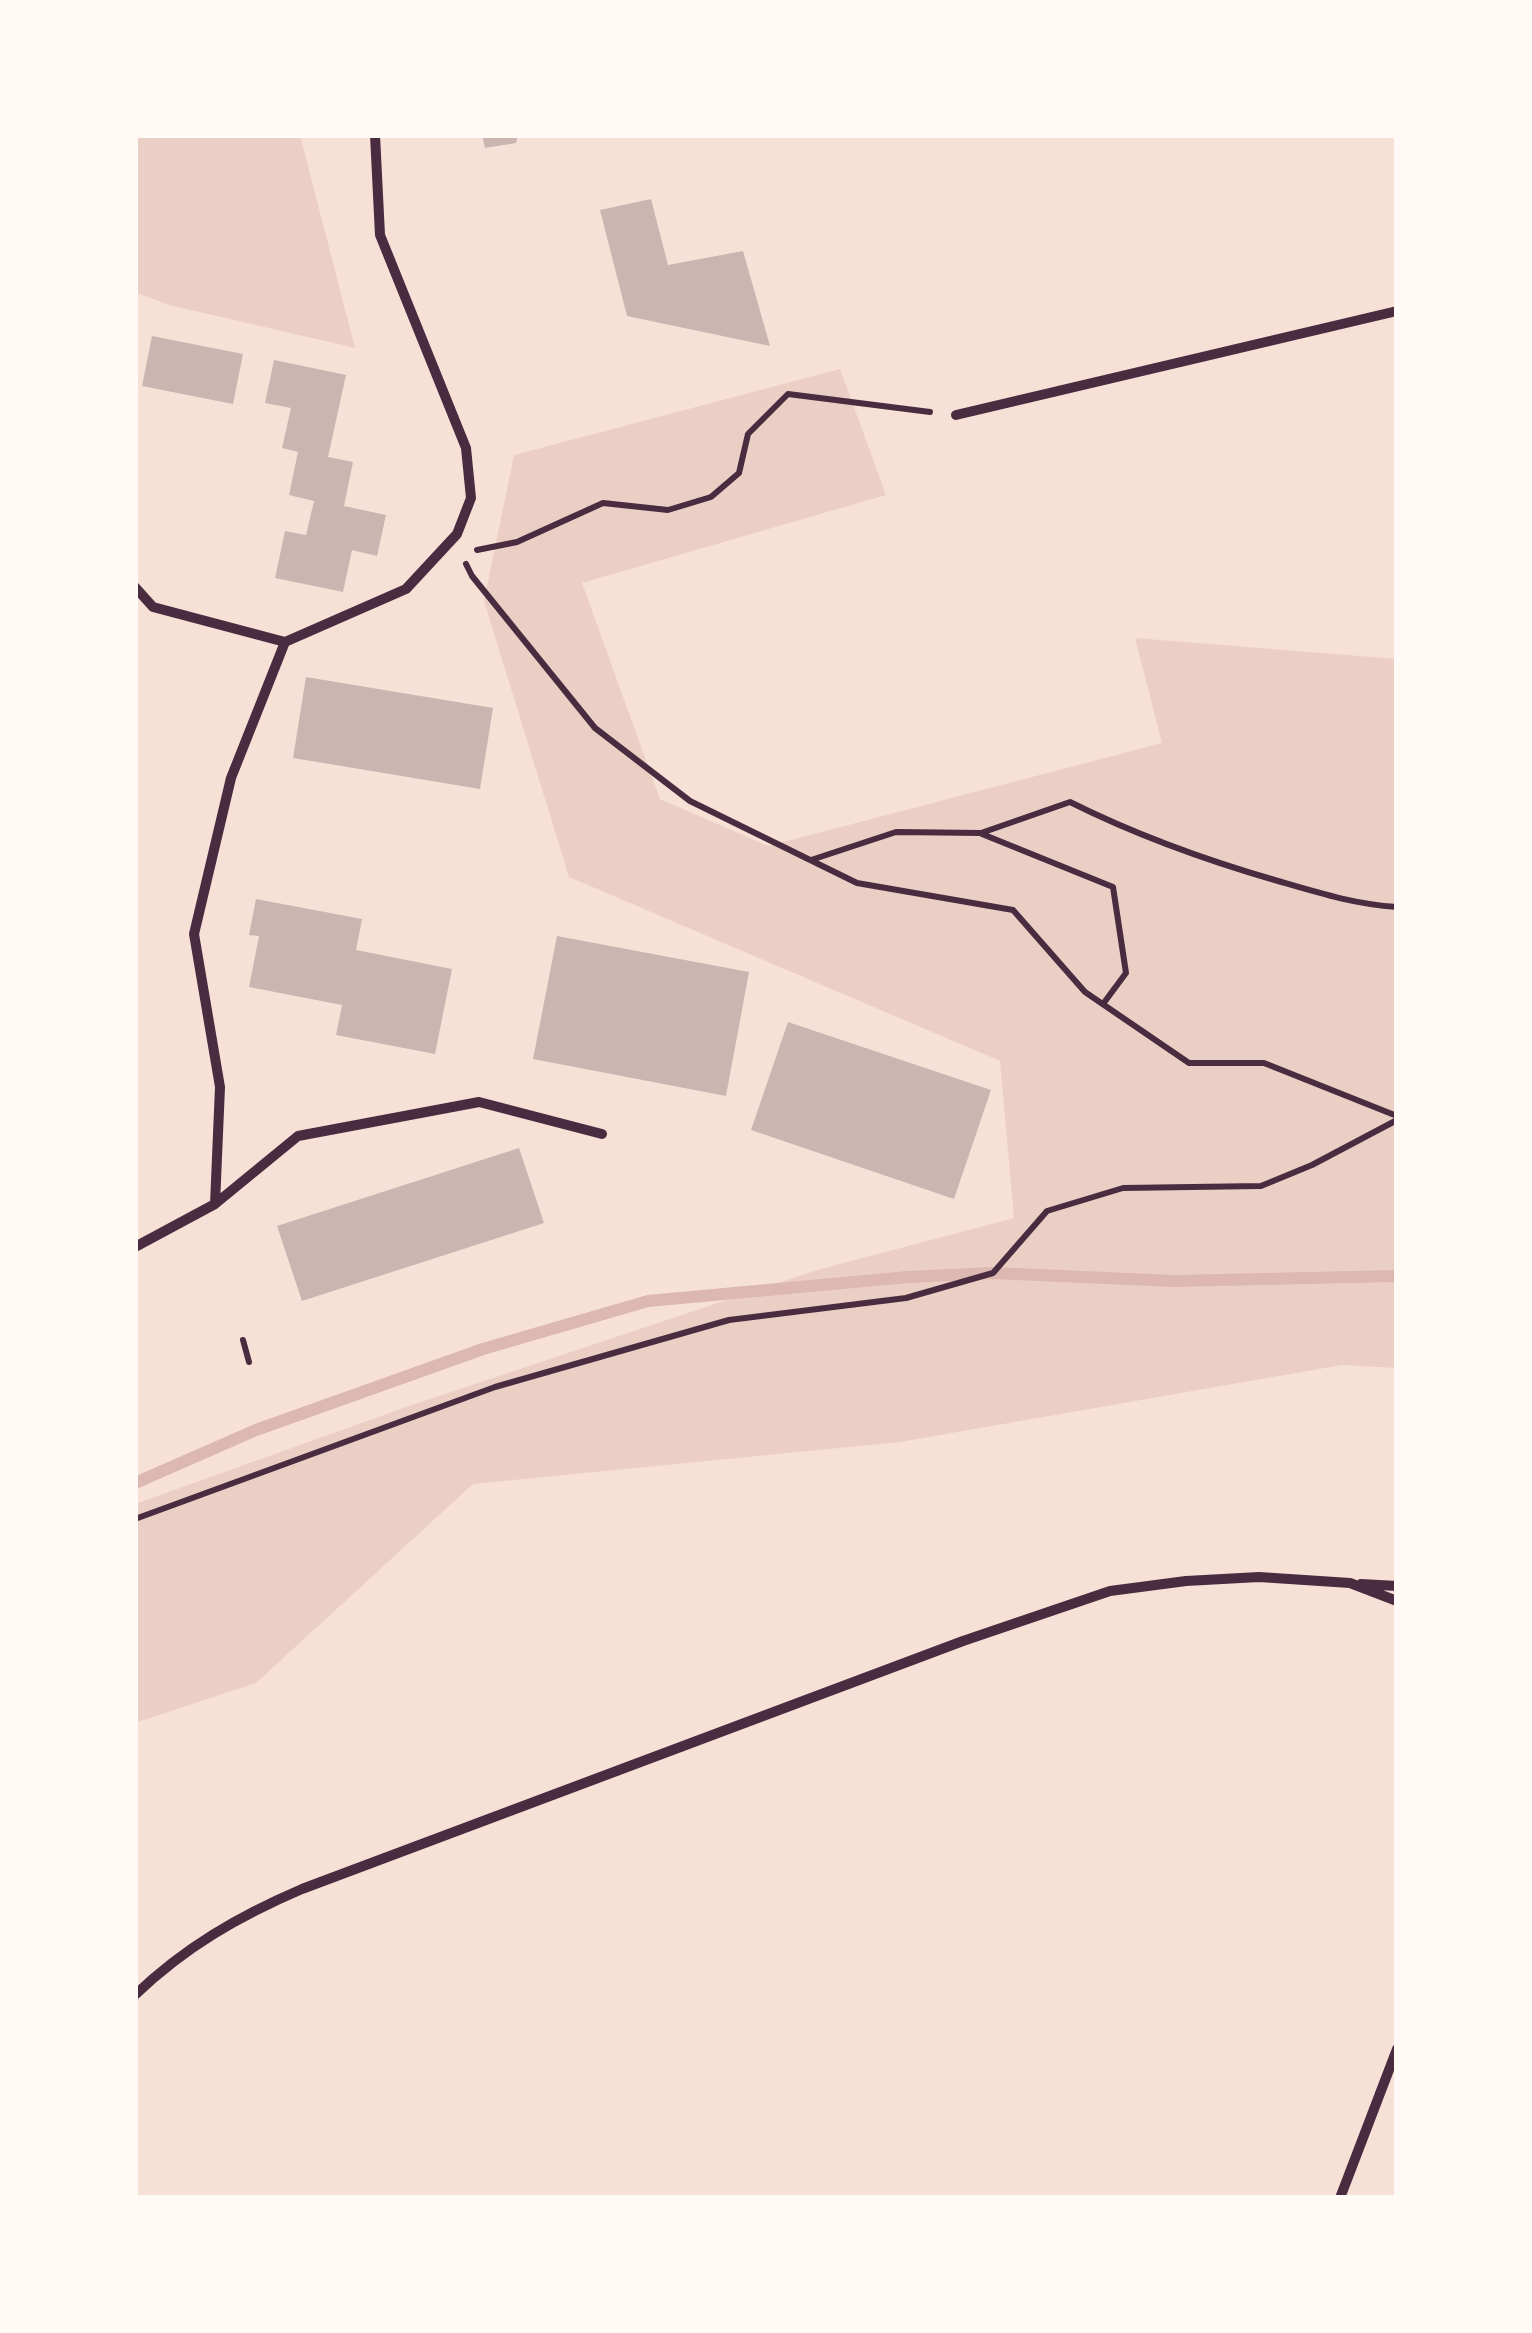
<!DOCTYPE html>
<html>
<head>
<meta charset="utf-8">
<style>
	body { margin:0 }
	#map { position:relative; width:1532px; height:2333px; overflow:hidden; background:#f7e1d7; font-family:Quicksand,sans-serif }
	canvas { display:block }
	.frame { position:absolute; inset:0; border:138px solid #fffaf5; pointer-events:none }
</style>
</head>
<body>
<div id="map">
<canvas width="1532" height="2333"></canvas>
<div class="frame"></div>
</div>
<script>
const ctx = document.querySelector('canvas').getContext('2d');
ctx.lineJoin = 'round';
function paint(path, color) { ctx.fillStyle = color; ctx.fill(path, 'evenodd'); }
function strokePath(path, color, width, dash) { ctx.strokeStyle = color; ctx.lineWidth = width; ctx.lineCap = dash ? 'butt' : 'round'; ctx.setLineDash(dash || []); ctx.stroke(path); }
paint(new Path2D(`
	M135,135H300L355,348L169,305L135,292Z
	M840,369L886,495L582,583L660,799L768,846L1162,743L1135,638L1397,659V1368L1342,1365L900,1442L473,1484L256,1683L135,1723V1504L409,1406L817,1270L1014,1218L1000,1061L569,877L484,601L514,455Z`), '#ebcfc5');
strokePath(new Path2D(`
	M135,1483L256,1430L483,1349L648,1301L908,1277L993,1273L1174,1281L1397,1276`), '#dcb8b0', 12);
paint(new Path2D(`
	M482,135H518L516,143L485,148Z
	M651,199L668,265L743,251L770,346L627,316L600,210Z
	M152,336L243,354L233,404L142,386Z
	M274,360L346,375L328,457L353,462L344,506L386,515L377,556L352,550L343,592L275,578L285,531L306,535L314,501L289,495L298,452L282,448L291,408L265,403Z
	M306,677L493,708L480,789L293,758Z
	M256,899L362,919L356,950L452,969L435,1054L336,1035L342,1005L249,987L259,936L249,935Z
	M557,936L749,972L726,1096L533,1059Z
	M788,1022L991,1090L954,1199L751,1130Z
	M519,1148L544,1223L302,1301L277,1226Z`), '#ccb4b1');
strokePath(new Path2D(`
	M477,550L517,542L603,503L668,510L711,497L739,473L748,434L788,394L930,412
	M466,564L472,576L595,728L690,801L857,883L1013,910L1085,992L1189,1063H1264L1397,1116
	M982,834L1113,887L1126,973L1103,1004
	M811,860L896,832L981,833L1070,802C1138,836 1205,860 1278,881C1319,893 1354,904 1397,907
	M243,1340L249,1362
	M135,1519L495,1387L729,1320L906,1298L993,1273L1047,1211L1123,1188L1261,1186L1312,1165L1397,1120`), '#4a2c40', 6);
strokePath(new Path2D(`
	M956,415L1397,311
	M135,587L153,607L285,642
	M215,1204L220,1087L194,934L231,778L285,642L406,589L457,534L471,498L466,448L380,235L375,135
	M135,1247L215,1204L298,1136L479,1102L602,1134
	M1361,1584L1397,1586
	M135,1995C185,1947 239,1916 302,1889L963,1641L1110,1591L1186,1581L1259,1577L1350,1583L1397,1601
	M1340,2198L1397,2049`), '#4a2c40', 10);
</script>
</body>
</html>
